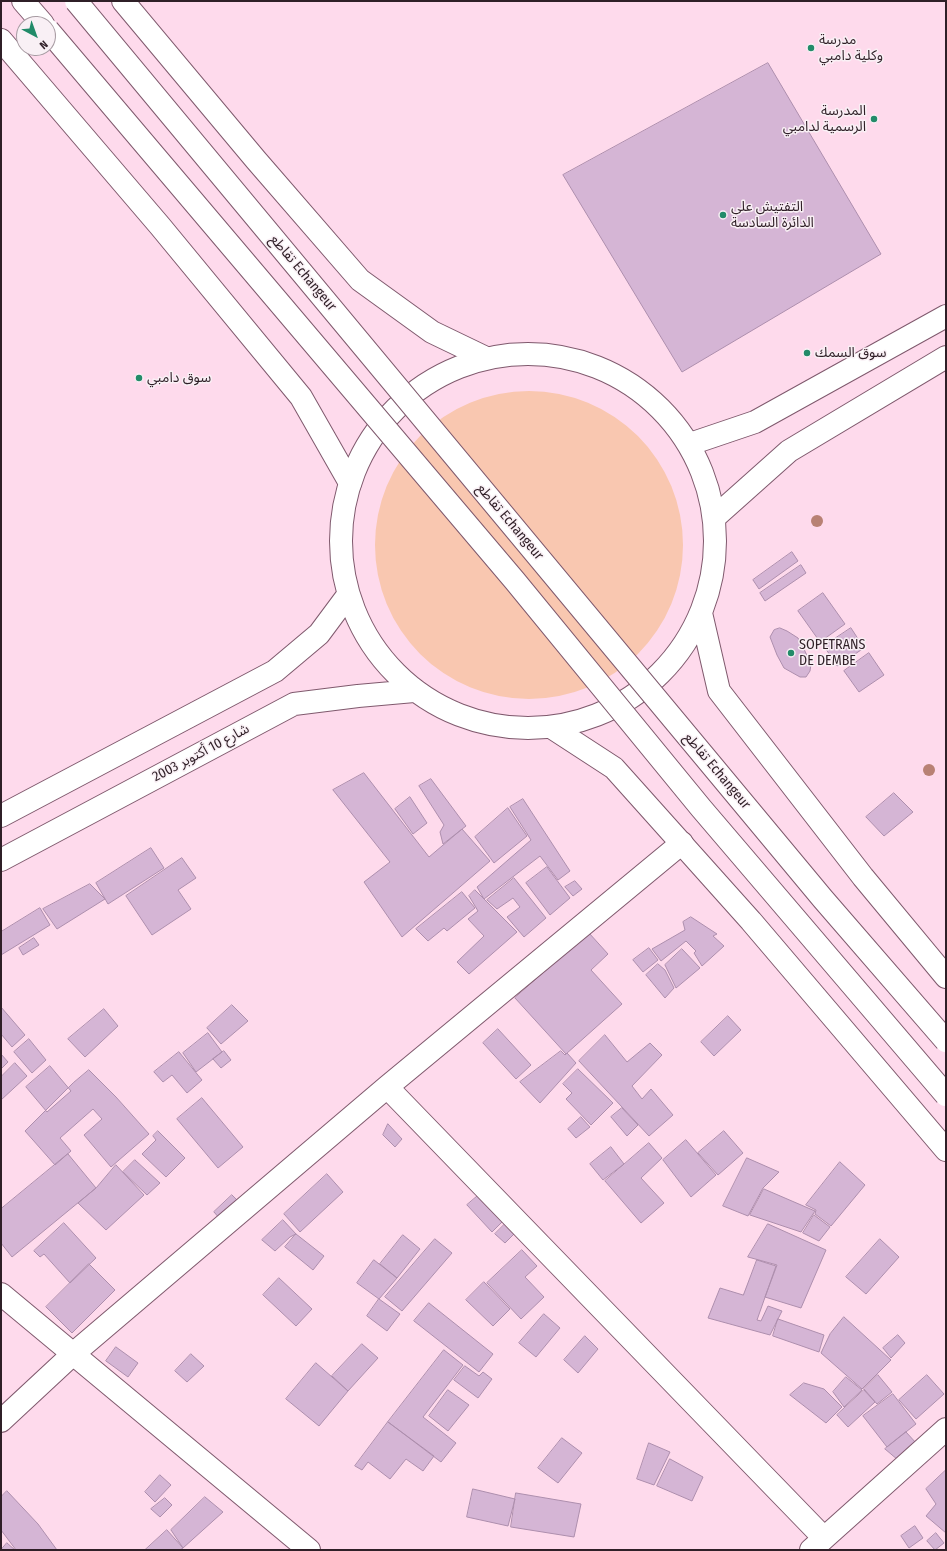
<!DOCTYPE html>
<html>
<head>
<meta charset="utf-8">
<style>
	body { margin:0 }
	#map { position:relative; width:947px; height:1551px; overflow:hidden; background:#fedaec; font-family:"Fira Sans Condensed",sans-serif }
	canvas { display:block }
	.frame { position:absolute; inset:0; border:2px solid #2f1f27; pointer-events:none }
	.north { position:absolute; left:16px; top:16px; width:40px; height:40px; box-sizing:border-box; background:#f9f0f5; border:1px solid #a89ca3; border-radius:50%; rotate:139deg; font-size:11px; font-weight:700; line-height:16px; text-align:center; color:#2f1f27 }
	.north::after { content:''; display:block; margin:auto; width:14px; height:18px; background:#228b69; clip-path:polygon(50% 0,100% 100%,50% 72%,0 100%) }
</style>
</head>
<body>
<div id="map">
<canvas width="947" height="1551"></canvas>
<div class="frame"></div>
<div class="north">N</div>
</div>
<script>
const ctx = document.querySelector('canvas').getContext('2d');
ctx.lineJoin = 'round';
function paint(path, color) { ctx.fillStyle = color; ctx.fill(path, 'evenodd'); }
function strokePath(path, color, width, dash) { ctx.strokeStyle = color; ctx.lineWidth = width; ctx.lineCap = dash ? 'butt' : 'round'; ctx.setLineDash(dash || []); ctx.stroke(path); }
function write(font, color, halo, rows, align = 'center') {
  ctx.font = font + ' "Fira Sans Condensed","Noto Sans Arabic",sans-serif'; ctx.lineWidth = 3; ctx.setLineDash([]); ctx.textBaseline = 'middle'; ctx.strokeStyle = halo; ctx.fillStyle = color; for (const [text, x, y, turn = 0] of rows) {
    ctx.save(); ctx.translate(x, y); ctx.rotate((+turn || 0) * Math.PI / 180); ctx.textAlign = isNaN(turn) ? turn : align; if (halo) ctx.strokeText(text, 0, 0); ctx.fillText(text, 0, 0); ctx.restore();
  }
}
paint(new Path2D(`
	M375 545a154 154 0 1 1 308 0a154 154 0 1 1-308 0Z`), '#f9c7b0');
const building = new Path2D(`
	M768,63L881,254L682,372L563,175Z
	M792,552L798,561L759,589L753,580Z
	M801,565L806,573L765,601L760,593Z
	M823,593L845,624L820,642L798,611Z
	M780,628L787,631L798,638L803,647L811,664L810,671L806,677H800L784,668L777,655L770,637L774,630Z
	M851,628L864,648L837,666L824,646Z
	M869,653L884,675L859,692L844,671Z
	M364,773L429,857L462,829L490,861L402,937L364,882L390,862L333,790Z
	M431,779L466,826L443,844L440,832L444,825L419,786Z
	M894,793L913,812L884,836L866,817Z
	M410,797L427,823L413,834L395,809Z
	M523,799L570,871L558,880L540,856L484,899L477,887L531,840L510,807Z
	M508,808L527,836L494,863L475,837Z
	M151,848L164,868L108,904L96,883Z
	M182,858L196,878L178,890L191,909L152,935L126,896Z
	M547,867L570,898L550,915L526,883Z
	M514,878L546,918L524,937L507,917L520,907L513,898L497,909L487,900Z
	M575,881L582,889L573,896L565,887Z
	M90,884L105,899L57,929L43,909Z
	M475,890L517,932L469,974L457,962L484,936L468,919L478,911L469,896Z
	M462,892L475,908L447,931L444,928L428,941L416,929Z
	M40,908L50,925L1,955V932Z
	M691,917L717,934L713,936L724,946L702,966L694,953L696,951L686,941L661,961L652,949L685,930L683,922Z
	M589,933L608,954L591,970L622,1004L566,1054L515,998Z
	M34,938L39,945L23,955L19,948Z
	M649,948L658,960L643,972L633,960Z
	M682,949L700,968L676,988L665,965Z
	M658,964L665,970L674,988L665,998L646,975Z
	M232,1005L248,1021L221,1044L207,1028Z
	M1,1007L25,1035L12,1047L1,1034Z
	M104,1009L118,1026L85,1057L68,1039Z
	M728,1016L741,1030L714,1056L701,1042Z
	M498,1029L531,1065L516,1079L483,1043Z
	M208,1033L222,1052L196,1072L183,1053Z
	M605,1035L627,1062L650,1043L662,1055L632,1086L642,1099L651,1089L673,1115L649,1136L579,1061Z
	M29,1039L46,1060L32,1073L14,1052Z
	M224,1051L231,1060L221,1068L213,1059Z
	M561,1051L565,1055L567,1053L576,1063L540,1103L520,1082Z
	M179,1052L202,1080L187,1093L172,1075L163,1082L154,1072Z
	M1,1054L8,1062L1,1069Z
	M15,1063L27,1076L1,1100V1077Z
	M50,1066L71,1091L47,1112L26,1087Z
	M578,1069L613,1103L591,1125L566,1099L572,1093L563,1084Z
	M89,1070L116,1097L149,1134L111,1167L84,1135L102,1119L93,1109L60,1138L71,1151L55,1165L25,1131L73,1083Z
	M202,1098L243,1147L218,1168L177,1119Z
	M622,1108L638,1125L627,1136L611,1117Z
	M581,1117L590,1127L576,1138L568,1129Z
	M388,1124L402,1139L395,1147L383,1135Z
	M158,1131L185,1158L166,1177L142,1154L156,1140L153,1136Z
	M724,1131L743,1153L718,1175L698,1153Z
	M686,1140L716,1175L691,1197L663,1160Z
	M649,1143L662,1158L641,1178L664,1203L641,1223L605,1181Z
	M611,1147L624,1164L603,1180L590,1164Z
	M68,1154L96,1188L12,1257L1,1243V1209Z
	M747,1158L779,1172L763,1188L748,1216L723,1206Z
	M135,1160L160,1183L147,1195L123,1172Z
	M840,1162L865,1185L831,1226L815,1214L816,1210L806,1205Z
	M116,1165L144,1195L106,1230L78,1203L96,1188Z
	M327,1174L343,1192L300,1232L284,1214Z
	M764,1189L815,1211L801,1232L750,1215Z
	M480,1194L504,1220L492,1232L467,1205Z
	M232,1195L241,1204L220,1219L214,1212Z
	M814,1215L830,1227L819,1241L803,1233Z
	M283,1220L296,1234L290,1237L275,1251L262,1240Z
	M64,1223L96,1258L70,1283L44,1254L40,1257L34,1251Z
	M505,1224L515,1233L505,1243L495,1234Z
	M768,1224L826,1250L801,1308L765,1297L777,1265L748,1257Z
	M296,1234L324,1256L313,1270L285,1247Z
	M403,1235L420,1249L397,1278L380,1264Z
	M435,1239L452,1253L402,1311L385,1297Z
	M880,1239L899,1257L866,1294L846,1277Z
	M522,1250L537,1266L525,1277L544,1297L521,1319L487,1283Z
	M374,1260L397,1278L379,1299L357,1283Z
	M757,1260L776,1266L757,1320L761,1321L768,1306L782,1311L770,1335L708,1318L720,1288L743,1295Z
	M89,1264L115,1290L72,1333L46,1307Z
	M279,1278L312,1309L296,1326L263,1295Z
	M484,1282L510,1309L493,1326L466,1300Z
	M379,1299L400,1314L387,1331L367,1316Z
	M429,1303L493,1354L479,1372L414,1321Z
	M544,1314L560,1328L536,1357L519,1343Z
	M844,1317L891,1360L862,1389L821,1353L830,1334Z
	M778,1319L824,1335L819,1352L773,1336Z
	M898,1335L905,1343L891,1358L883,1348Z
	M585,1336L598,1349L578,1373L564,1360Z
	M362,1344L378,1358L348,1391L332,1376Z
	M116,1347L138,1363L128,1377L106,1361Z
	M444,1350L463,1365L423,1417L456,1443L441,1462L388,1422Z
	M191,1354L204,1366L187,1382L175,1371Z
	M316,1363L348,1391L319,1426L286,1399Z
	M465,1366L479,1376L483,1372L492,1379L478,1398L454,1380Z
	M878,1375L892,1392L877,1404L864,1389Z
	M927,1375L944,1394L916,1419L899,1400Z
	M846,1377L862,1390L844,1407L833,1392Z
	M804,1383L824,1389L842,1407L826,1423L790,1395Z
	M448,1390L469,1405L448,1431L429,1416Z
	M864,1390L875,1402L848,1427L837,1415Z
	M893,1394L916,1424L887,1447L863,1416Z
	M388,1422L434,1456L423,1471L406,1459L390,1479L368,1462L362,1470L355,1466Z
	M906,1432L917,1444L898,1460L885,1449Z
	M562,1438L582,1453L558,1483L538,1468Z
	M649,1443L670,1452L654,1485L637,1479Z
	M670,1459L703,1477L692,1501L657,1486Z
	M946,1470V1533L926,1516L936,1504L926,1489Z
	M160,1475L171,1485L155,1502L145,1492Z
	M473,1489L515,1499L508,1526L467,1517Z
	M7,1491L38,1524L57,1550H16L1,1530V1497Z
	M516,1493L581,1504L574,1537L511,1527Z
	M205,1497L223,1512L183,1548L171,1530Z
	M165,1498L172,1505L160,1517L151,1509Z
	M915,1526L923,1538L909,1548L901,1536Z
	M167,1530L183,1548L180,1550H145Z
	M936,1533L944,1543L935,1550L927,1541Z
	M7,1543L15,1550H1Z`);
paint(building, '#d5b5d5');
strokePath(building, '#ad8ead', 1);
const minor = new Path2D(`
	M387,1087L824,1538
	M1,1294L309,1550
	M1,1421L73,1354L387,1087L682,843
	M811,1550L946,1429`);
const primary = new Path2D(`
	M23,1L43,24
	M123,1L256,160L360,280L432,332L486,358
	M1,40L160,226L301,397L350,483
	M690,444L755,422L946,316
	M715,517L789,451L946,357`);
const trunk = new Path2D(`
	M341 541a187 187 0 1 1 374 0a187 187 0 1 1-374 0Z
	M701,613L719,691L863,877L946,977
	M551,727L614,768L751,921L946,1150
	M1,816L275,671L319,634L348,595
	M1,860L294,704L358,696L414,691`);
strokePath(minor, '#7f596d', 24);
strokePath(primary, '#7f596d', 24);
strokePath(trunk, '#7f596d', 24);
strokePath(minor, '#fff', 22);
strokePath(primary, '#fff', 22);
strokePath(trunk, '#fff', 22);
const primaryBridge = new Path2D(`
	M76,1L823,899L946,1041
	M48,30L515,581L701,808L946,1095`);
strokePath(primaryBridge, '#7f596d', 24, []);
strokePath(primaryBridge, '#fff', 22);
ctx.fillStyle = '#b88174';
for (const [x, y] of [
	[817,521],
	[929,770]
]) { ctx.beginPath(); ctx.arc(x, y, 6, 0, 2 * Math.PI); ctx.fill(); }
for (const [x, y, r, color] of [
	[811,48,4,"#228b69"],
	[874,119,4,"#228b69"],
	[723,215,4,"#228b69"],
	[807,353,4,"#228b69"],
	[139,378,4,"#228b69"],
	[791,653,4,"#228b69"]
]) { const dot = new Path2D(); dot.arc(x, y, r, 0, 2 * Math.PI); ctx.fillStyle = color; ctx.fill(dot); strokePath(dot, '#f9f0f5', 1.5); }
write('14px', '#2f1f27', '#f9f0f5', [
	["مدرسة",819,40],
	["وكلية دامبي",819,56],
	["المدرسة",866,111,"right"],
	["الرسمية لدامبي",866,127,"right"],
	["التفتيش على",731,207],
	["الدائرة السادسة",731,223],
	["سوق السمك",815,353],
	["سوق دامبي",147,378],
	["SOPETRANS",799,645],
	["DE DEMBE",799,661]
], 'left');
write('14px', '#2f1f27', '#f9f0f5', [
	["تقاطع Echangeur",303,273,50],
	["تقاطع Echangeur",510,522,50],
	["شارع 10 أكتوبر 2003",201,753,-28],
	["تقاطع Echangeur",717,771,50]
]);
</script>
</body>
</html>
